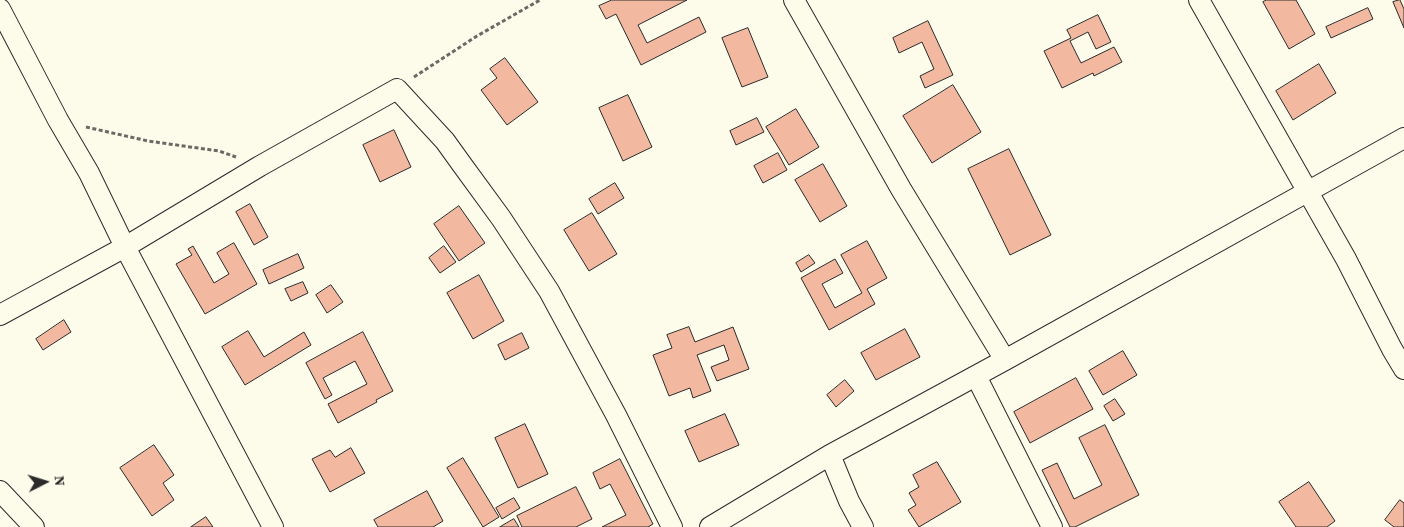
<!DOCTYPE html>
<html>
<head>
<meta charset="utf-8">
<style>
	body { margin:0 }
	#map { position:relative; width:1404px; height:527px; overflow:hidden; background:#fdfbea; font-family:"Source Serif 4",serif }
	canvas { display:block }
	.north { position:absolute; left:20px; top:457px; width:50px; height:50px; -webkit-text-stroke:4px #fdfbea; paint-order:stroke; rotate:85deg; font-size:14px; font-weight:700; line-height:20px; text-align:center; color:#2b2b2b }
	.north::after { content:''; display:block; margin:auto; width:18px; height:22px; background:#2b2b2b; clip-path:polygon(50% 0,100% 100%,50% 72%,0 100%) }
</style>
</head>
<body>
<div id="map">
<canvas width="1404" height="527"></canvas>
<div class="north">N</div>
</div>
<script>
const ctx = document.querySelector('canvas').getContext('2d');
ctx.lineJoin = 'round';
function paint(path, color) { ctx.fillStyle = color; ctx.fill(path, 'evenodd'); }
function strokePath(path, color, width, dash) { ctx.strokeStyle = color; ctx.lineWidth = width; ctx.lineCap = dash ? 'butt' : 'round'; ctx.setLineDash(dash || []); ctx.stroke(path); }
const building = new Path2D(`
	M612,0H687L638,25L647,43L699,17L706,32L641,65L616,14L606,19L599,6Z
	M1267,0H1296L1315,34L1289,49L1263,2Z
	M1400,0L1404,9V28L1393,2Z
	M1368,8L1373,19L1331,38L1326,27Z
	M1098,15L1111,42L1096,49L1088,32L1070,41L1081,63L1114,47L1122,62L1094,76L1093,73L1062,88L1044,51L1071,38L1067,30Z
	M928,21L953,75L925,88L920,76L934,69L922,42L899,53L893,38Z
	M748,28L768,77L742,87L722,38Z
	M505,58L538,102L507,125L481,90L497,78L490,69Z
	M1319,64L1336,93L1293,120L1276,91Z
	M953,85L981,132L932,163L903,116Z
	M628,95L652,147L623,161L599,108Z
	M796,109L819,147L789,165L766,127Z
	M757,118L764,132L736,145L730,131Z
	M394,130L411,167L380,182L363,145Z
	M1009,149L1051,235L1010,255L968,169Z
	M778,153L787,170L763,183L754,166Z
	M823,164L847,206L820,222L795,180Z
	M615,183L624,198L598,214L589,199Z
	M250,204L268,237L254,245L236,212Z
	M459,206L485,243L459,261L434,224Z
	M592,213L617,254L589,271L564,230Z
	M867,241L887,278L867,289L875,304L829,330L801,278L835,259L843,273L822,284L835,308L862,293L841,255Z
	M234,243L257,284L205,314L176,264L192,255L188,249L193,246L214,283L229,274L217,253Z
	M444,246L456,262L440,273L429,258Z
	M298,254L304,268L269,284L263,270Z
	M809,255L815,263L801,272L796,263Z
	M479,275L504,321L473,339L447,293Z
	M303,282L308,293L291,301L285,289Z
	M331,285L343,302L327,313L316,295Z
	M64,320L71,332L43,350L36,339Z
	M689,327L695,342L733,327L749,369L717,381L711,367L729,360L724,345L697,355L711,391L693,398L690,388L669,396L653,355L672,348L667,335Z
	M905,329L920,357L876,380L861,353Z
	M248,331L264,357L304,332L311,345L245,385L222,347Z
	M363,332L393,391L376,400L377,402L338,423L328,404L367,384L355,361L323,378L332,395L325,399L306,363Z
	M522,333L529,348L505,360L498,345Z
	M1123,351L1137,375L1103,395L1089,371Z
	M1076,378L1093,409L1030,443L1014,412Z
	M845,380L854,391L836,407L827,395Z
	M1115,399L1125,414L1113,421L1104,406Z
	M725,414L739,445L699,462L685,431Z
	M525,424L548,474L518,488L495,438Z
	M1105,425L1139,495L1075,527H1070L1042,470L1057,463L1074,499L1102,485L1079,438Z
	M154,445L174,475L163,483L174,500L152,516L120,468Z
	M351,448L365,473L330,492L312,459L330,450L335,457Z
	M463,458L499,517L483,527L447,468Z
	M620,459L653,524L648,527H602L626,515L610,484L600,489L593,473Z
	M937,462L961,502L919,527L908,510L916,505L909,493L919,487L913,475Z
	M1309,482L1335,521L1327,527H1296L1279,502Z
	M576,487L592,519L576,527H522L517,516Z
	M427,491L443,521L433,527H378L374,520Z
	M514,498L520,508L502,519L496,508Z
	M1400,500L1404,503V527H1394L1385,520Z
	M206,517L213,527H191Z
	M514,519L519,527H500Z`);
paint(building, '#f2b8a0');
strokePath(building, '#2b2b2b', 1);
const street = new Path2D(`
	M794,0L901,189L1005,360
	M1199,0L1346,259L1392,349L1404,369
	M0,9L58,120L89,173L125,247L273,527
	M0,315L125,247L260,166L397,89L445,141L463,166L501,218L549,291L616,415L672,527
	M976,376L1052,527
	M830,455L849,501L863,527
	M0,491L34,527
	M710,527L830,455L1005,360L1404,138`);
strokePath(street, '#2b2b2b', 22);
strokePath(new Path2D(`
	M414,77L477,36L540,0
	M86,127L148,141L219,151L236,157`), '#6a6964', 3, [4, 2.5]);
strokePath(street, '#fdfbea', 20);
</script>
</body>
</html>
